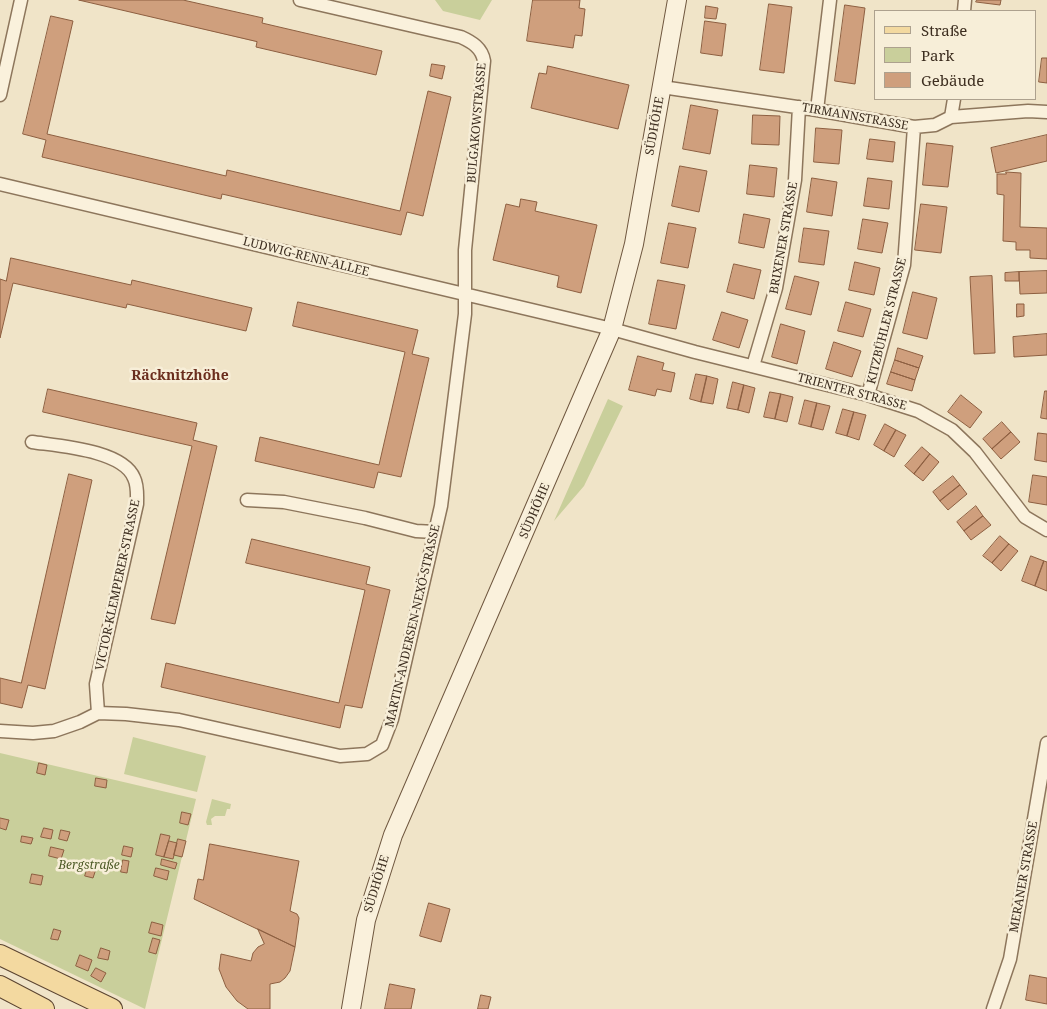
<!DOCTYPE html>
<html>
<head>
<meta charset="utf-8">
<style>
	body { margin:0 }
	#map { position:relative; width:1047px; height:1009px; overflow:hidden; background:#f0e4c8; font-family:"Noto Serif",serif }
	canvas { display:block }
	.legend { position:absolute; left:874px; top:10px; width:162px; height:90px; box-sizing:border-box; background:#f7eed8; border:1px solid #ada18e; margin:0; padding:6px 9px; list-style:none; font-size:15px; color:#3d2e20 }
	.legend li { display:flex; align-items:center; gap:10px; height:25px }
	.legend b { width:25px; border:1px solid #ada18e }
</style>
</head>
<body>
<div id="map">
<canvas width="1047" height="1009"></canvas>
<ul class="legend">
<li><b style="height:6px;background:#f3d9a0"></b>Straße</li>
<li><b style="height:14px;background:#c9cf9b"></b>Park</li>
<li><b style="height:14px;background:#cf9f7d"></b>Gebäude</li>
</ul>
</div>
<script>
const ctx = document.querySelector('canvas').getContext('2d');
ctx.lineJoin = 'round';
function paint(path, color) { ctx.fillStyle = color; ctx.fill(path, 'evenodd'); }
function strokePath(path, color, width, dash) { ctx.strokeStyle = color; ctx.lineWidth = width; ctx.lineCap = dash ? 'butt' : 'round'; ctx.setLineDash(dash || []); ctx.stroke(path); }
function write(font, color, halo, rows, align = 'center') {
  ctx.font = font + ' "Noto Serif",serif'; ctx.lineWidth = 5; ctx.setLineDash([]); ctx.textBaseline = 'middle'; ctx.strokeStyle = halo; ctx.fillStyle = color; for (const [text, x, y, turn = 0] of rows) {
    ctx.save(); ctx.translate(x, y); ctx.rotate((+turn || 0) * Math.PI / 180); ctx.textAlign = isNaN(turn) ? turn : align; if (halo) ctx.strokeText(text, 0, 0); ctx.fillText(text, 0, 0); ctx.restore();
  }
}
paint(new Path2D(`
	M435,0H492L480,20L443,11Z
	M608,399L623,406L584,486L554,521Z
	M133,737L206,756L197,792L124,774Z
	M0,753L196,799L145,1009L0,939Z
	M212,799L231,804L230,809H227L225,816H215L211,819L212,825H207L206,822Z`), '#c9cf9b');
const building = new Path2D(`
	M79,0H183L263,18L262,23L382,51L376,75L256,47L257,42Z
	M533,0H580L579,8L585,9L582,36L575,35L573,48L527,41Z
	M977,0H1001L1000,5L976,2Z
	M769,4L792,7L784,73L760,70Z
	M845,5L865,8L855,84L835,81Z
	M706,6L718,8L716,19L705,18Z
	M51,16L73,21L47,134L226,176L227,170L400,211L428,91L451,97L423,216L407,212L401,235L222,194L221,199L42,157L46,140L23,134Z
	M705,21L726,24L722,56L701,53Z
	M1042,58H1047V83L1039,82Z
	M432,64L445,66L442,79L430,76Z
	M548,66L629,85L618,129L531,108L539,73L546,74Z
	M691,105L718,110L710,154L683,149Z
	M753,115L780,116L779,145L752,144Z
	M816,128L842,130L839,164L814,162Z
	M1047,135V161L996,173L991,148Z
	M870,139L895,142L893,162L867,159Z
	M927,143L953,146L948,187L923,185Z
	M750,165L777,168L774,197L747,194Z
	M680,166L707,171L699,212L672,206Z
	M1006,172L1021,173L1020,227L1047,228V259L1030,258V250H1016V242L1003,241L1004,195L997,194V174H1006Z
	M812,178L837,182L832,216L807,212Z
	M868,178L892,181L889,209L864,206Z
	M521,199L537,202L535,211L597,225L581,293L557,287L559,276L493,260L506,204L519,207Z
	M921,204L947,207L941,253L915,250Z
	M744,214L770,219L764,248L739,243Z
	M863,219L888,223L882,253L858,249Z
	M669,223L696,228L688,268L661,263Z
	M804,228L829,231L824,265L799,262Z
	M11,258L131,285L132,280L252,308L246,331L127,304L126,308L13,283L0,338V279L6,281Z
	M855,262L880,268L874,295L849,290Z
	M734,264L761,270L754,299L727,292Z
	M1047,271V293L1020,294L1019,272Z
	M1019,272V281H1005V273Z
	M795,276L819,282L811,315L786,309Z
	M992,276L995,353L974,354L970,277Z
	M658,280L685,285L676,329L649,324Z
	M913,292L937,298L927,339L903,333Z
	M298,302L418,330L412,354L429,358L401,477L378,472L374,488L255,461L260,437L379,465L405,352L293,326Z
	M846,302L871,309L863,337L838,331Z
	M1017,304H1024V316L1017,317Z
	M722,312L748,320L739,348L713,340Z
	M781,324L805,331L797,364L772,357Z
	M1047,334V355L1014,357L1013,337Z
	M834,342L861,351L852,377L826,369Z
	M898,348L923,356L919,368L895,360Z
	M638,356L664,363L662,370L675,373L671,392L657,389L655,396L629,390Z
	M895,360L919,368L915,380L891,372Z
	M891,372L915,380L912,391L887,384Z
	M696,374L707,376L701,402L690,399Z
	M707,376L718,379L713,404L701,402Z
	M733,382L744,385L738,410L727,408Z
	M744,385L755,388L749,413L738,410Z
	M48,389L197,423L193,440L217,446L175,624L151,619L192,446L43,412Z
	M1045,391H1047V419L1041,418Z
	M770,392L781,394L775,419L764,417Z
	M781,394L793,397L787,422L775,419Z
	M961,395L982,412L970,428L948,412Z
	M805,400L817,403L811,427L799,424Z
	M817,403L830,406L823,430L811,427Z
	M843,409L854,412L847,436L836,433Z
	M854,412L866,415L859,440L847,436Z
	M1002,422L1011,432L992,449L983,439Z
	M885,424L896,430L884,451L874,445Z
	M896,430L906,435L894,457L884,451Z
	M1011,432L1020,442L1001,459L992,449Z
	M1038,433L1047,434V462L1035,460Z
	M922,447L930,454L914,474L905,466Z
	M930,454L939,462L923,481L914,474Z
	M69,474L92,480L45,689L28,685L22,708L0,703V678L21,683Z
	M1033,475L1047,477V505L1029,502Z
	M953,476L960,485L940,501L933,492Z
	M960,485L967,494L948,510L940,501Z
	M976,506L983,516L964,531L957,522Z
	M983,516L991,525L971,540L964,531Z
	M1000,536L1009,544L992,563L983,556Z
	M252,539L370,567L366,584L390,590L362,708L345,705L340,728L161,687L166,663L339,703L365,590L246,563Z
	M1009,544L1018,551L1001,571L992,563Z
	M1031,556L1044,561L1035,586L1022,581Z
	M1044,561L1047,562V591L1035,586Z
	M39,763L47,765L45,775L37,773Z
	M96,778L107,780L106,788L95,786Z
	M182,812L191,814L188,825L180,823Z
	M0,818L9,820L6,830L0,828Z
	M44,828L53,830L51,839L41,837Z
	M61,830L70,832L67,841L59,839Z
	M161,834L170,836L164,857L156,855Z
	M22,836L33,838L31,844L21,842Z
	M178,839L186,841L182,857L174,855Z
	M169,841L177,843L173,859L164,857Z
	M210,844L299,861L290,911L297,914L299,918L295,947L194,899L198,879L203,880Z
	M124,846L133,848L131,857L122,855Z
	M51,847L64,850L61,859L49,856Z
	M162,859L177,863L175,869L161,865Z
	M123,860L129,861L127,873L121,872Z
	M88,867L96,869L93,878L85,876Z
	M156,868L169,871L167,880L154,876Z
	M32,874L43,876L41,885L30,883Z
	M429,903L450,909L441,942L420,936Z
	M152,922L163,925L161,936L149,933Z
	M54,929L61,931L58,940L51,939Z
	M258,929L295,947L290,971L285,978L280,982L270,984V1009H248L237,1001L226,987L219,969L221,954L251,961L253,953L258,947L264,944Z
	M153,938L160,940L156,954L149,952Z
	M101,948L110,951L108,960L98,958Z
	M80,955L92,960L88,971L76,966Z
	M96,968L106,973L101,982L91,976Z
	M1030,975L1047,978V1004L1026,1000Z
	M390,984L415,989L411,1009H385Z
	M481,995L491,997L488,1009H478Z`);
paint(building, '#cf9f7d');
strokePath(building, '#8d5f41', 1);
const street = new Path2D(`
	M964,11L965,0
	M662,87L817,110L914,127L935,125L951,117L1028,111L1047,112
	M0,95L21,0
	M817,110L830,0
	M951,117L954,99
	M0,184L612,329L695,352L868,395L918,411L952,430L975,452L1025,517L1047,530
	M753,366L776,288L795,180L799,107
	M868,395L904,265L914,127
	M32,442C59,446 123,450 134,478C138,486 137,496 137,504L96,684L98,713
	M247,500L284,502L365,518L416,531L435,532
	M0,731L33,733L54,731L80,722L98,713L126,714L179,720L340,756L367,754L382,745L392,719L441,506L465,314V250L484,61C482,48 472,42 461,37L300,0
	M993,1009L1010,959L1047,743`);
const secondary = new Path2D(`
	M351,1009L366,920L393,835L612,329L634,244L677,0`);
const primary = new Path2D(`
	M0,955L112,1009
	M0,986L44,1009`);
strokePath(street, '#8d765c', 15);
strokePath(secondary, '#6f573f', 20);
strokePath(primary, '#5b4430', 22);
strokePath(street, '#faf1dc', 12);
strokePath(secondary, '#faf1dc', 18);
strokePath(primary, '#f3d9a0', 20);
write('12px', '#3d2e20', '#f7eed8', [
	["TIRMANNSTRASSE",855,117,10],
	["BULGAKOWSTRASSE",477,123,-85],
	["SÜDHÖHE",655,126,-80],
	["BRIXENER STRASSE",784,238,-80],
	["LUDWIG-RENN-ALLEE",306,257,14],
	["KITZBÜHLER STRASSE",887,321,-76],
	["TRIENTER STRASSE",852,392,15],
	["SÜDHÖHE",535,511,-67],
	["VICTOR-KLEMPERER-STRASSE",118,585,-78],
	["MARTIN-ANDERSEN-NEXÖ-STRASSE",413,626,-77],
	["MERANER STRASSE",1024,877,-80],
	["SÜDHÖHE",377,884,-73]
]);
write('italic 12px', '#4d5a26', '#f7eed8', [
	["Bergstraße",89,866]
]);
write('bold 14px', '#6b2e1e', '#f7eed8', [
	["Räcknitzhöhe",180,376]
]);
</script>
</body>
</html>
